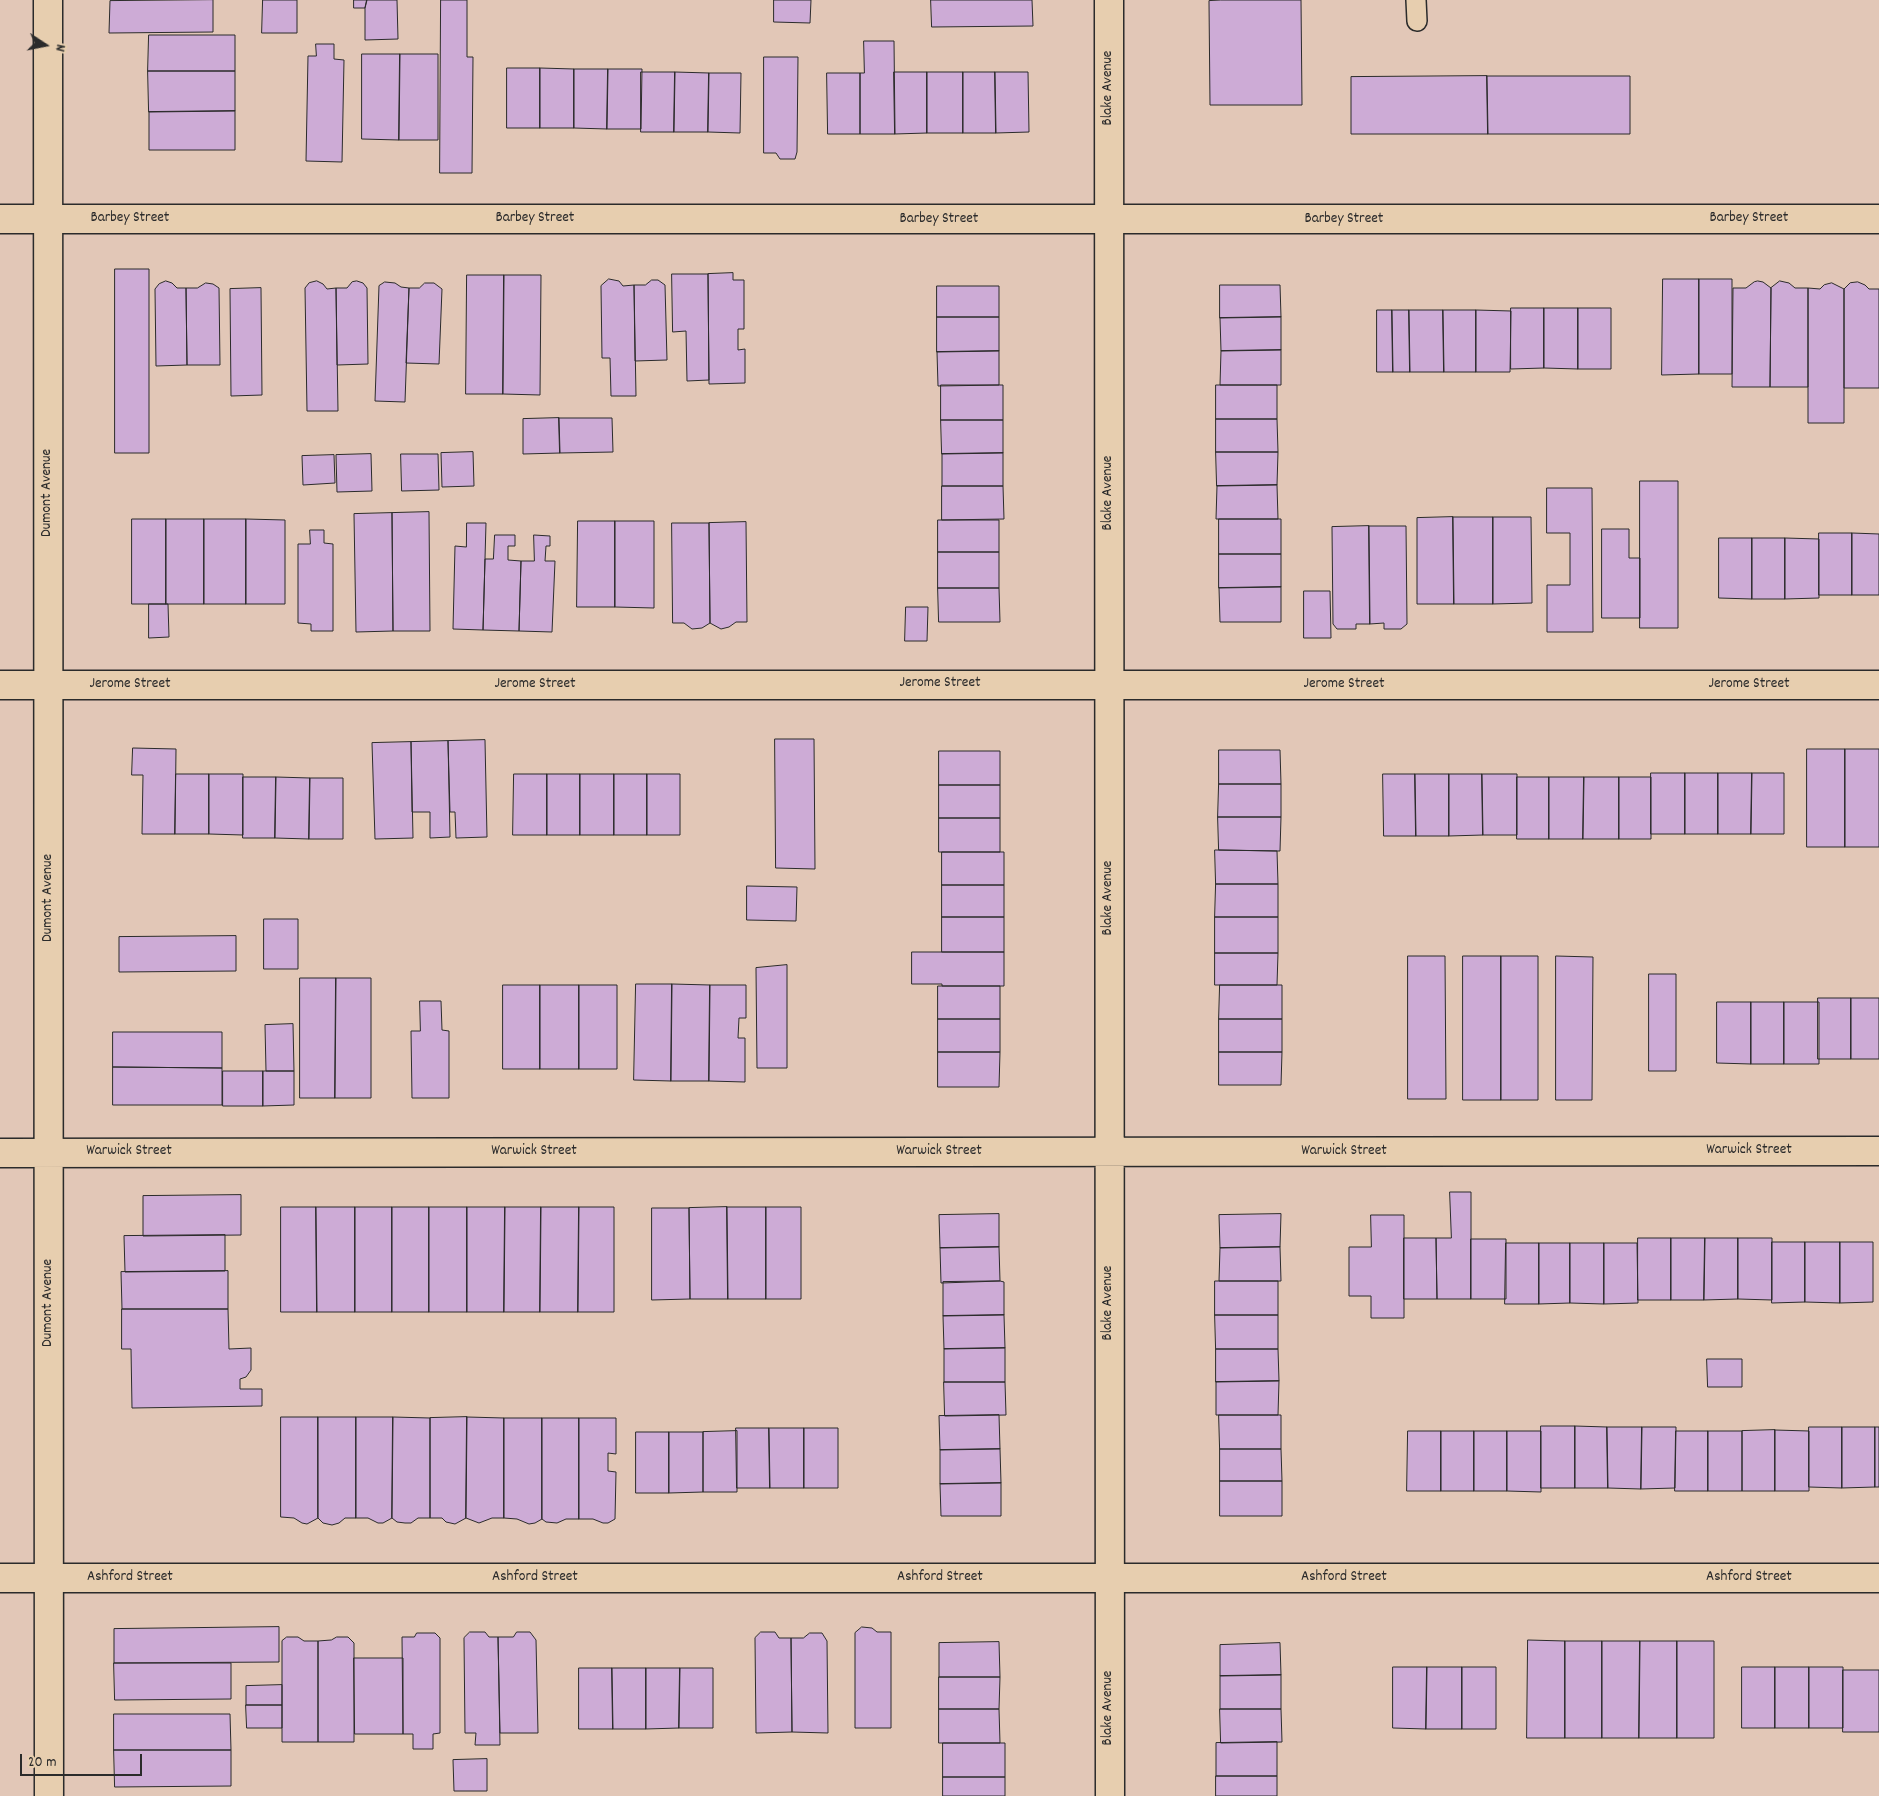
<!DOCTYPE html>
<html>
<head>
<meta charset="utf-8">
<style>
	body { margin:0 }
	#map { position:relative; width:1879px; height:1796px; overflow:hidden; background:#e2c7b7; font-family:Dekko,sans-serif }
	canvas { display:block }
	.north { position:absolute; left:20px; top:20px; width:50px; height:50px; -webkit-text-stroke:4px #e7ceaf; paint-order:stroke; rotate:101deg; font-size:14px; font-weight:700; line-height:20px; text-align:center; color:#2b2b2b }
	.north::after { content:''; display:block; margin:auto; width:18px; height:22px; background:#2b2b2b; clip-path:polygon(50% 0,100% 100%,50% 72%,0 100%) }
	.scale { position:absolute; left:20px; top:1754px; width:122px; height:22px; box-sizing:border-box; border:2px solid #2b2b2b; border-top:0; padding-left:6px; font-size:15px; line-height:18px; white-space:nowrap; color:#2b2b2b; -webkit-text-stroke:4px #e7ceaf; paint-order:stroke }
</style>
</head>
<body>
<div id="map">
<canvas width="1879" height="1796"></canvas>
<div class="north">N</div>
<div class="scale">20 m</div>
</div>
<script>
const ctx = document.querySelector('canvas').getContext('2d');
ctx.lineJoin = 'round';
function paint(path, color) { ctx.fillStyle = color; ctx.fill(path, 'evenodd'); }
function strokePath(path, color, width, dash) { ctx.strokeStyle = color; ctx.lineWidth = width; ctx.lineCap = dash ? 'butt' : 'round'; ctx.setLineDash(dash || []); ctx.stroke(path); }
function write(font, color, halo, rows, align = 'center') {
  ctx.font = font + ' Dekko,sans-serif'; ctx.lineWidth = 4; ctx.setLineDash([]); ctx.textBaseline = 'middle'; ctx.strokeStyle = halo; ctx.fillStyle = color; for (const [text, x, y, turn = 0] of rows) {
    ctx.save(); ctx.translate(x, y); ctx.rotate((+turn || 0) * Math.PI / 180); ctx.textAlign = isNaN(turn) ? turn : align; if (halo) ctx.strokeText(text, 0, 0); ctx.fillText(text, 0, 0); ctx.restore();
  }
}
const building = new Path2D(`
	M213,0V32L109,33L110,1Z
	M263,0H297V33H262Z
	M354,0H367L365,8H354Z
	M367,0H397L398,39L365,40V8Z
	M441,0H467V57H473L472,173H440Z
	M774,0H811L810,23L774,22Z
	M931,0H1032L1033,26L932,27Z
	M1221,0H1301L1302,105H1210L1209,1Z
	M149,35H235V71H148Z
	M864,41H894L895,134H860V73H864Z
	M316,44H334V59L344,60L342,162L306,161L308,56H316Z
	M362,54H400L399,140L362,139Z
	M400,54H438V140H399Z
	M764,57H798L797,152L795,159H780L776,153H764Z
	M507,68H540V128H507Z
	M540,68L574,69V128H540Z
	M574,69H608L607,129L574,128Z
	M608,69H642L641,129H607Z
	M148,71H235V111L149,112Z
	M641,72H675L674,132H641Z
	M675,72L709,73L708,132H674Z
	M894,72H927V133L895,134Z
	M927,72H963V133H927Z
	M963,72H995L996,133H963Z
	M995,72H1028L1029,132L996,133Z
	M709,73H741L740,133L708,132Z
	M827,73H860V134H828Z
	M1487,76H1630V134H1488Z
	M1487,76L1488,134H1351V77Z
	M235,111V150H149V112Z
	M115,269H149V453H115Z
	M733,273V280H744V329H738V350L745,349V383L709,384L708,274Z
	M672,274H708L709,380L687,381L686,331L673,332Z
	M467,275H504L503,394H466Z
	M504,275H541L540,395L503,394Z
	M609,279L619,281L623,286L634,285L636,396H611L610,358H602L601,286Z
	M1663,279H1699V374L1662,375Z
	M1699,279H1732V374H1699Z
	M652,280H658L665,285L667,360L635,361L634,285H645Z
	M166,281L172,283L177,288H186L187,365L156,366L155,289L159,284Z
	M317,281L323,284L327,289L336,288L338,411H307L305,288L309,283Z
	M357,281L363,283L367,288L368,364L337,365L336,288H347L352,282Z
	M1758,281L1763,282L1771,288L1770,387H1732L1733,288H1746L1754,282Z
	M1780,281L1789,283L1795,288H1808V387H1770L1771,288Z
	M385,282L395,283L401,287L409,288L405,402L375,401L379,286Z
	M1858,282L1865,285L1869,289H1879V388H1844V289L1850,283Z
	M206,283L213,284L219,288L220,365H187L186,288H197Z
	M425,283H434L442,289L439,364L406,363L409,288H419Z
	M1832,283L1844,289V423H1808V288L1820,289L1824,285Z
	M1220,285H1280L1281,317L1220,318Z
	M937,286H999V317H937Z
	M261,288L262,395L231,396L230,289Z
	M1511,308H1544V368L1511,369Z
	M1544,308H1578V369L1544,368Z
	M1578,308H1611V369H1578Z
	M1377,310H1392L1393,372H1377Z
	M1392,310H1409L1410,372H1393Z
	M1409,310H1443L1444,372H1410Z
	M1443,310H1476V372H1444Z
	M1476,310L1511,311L1510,372H1476Z
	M937,317H999V351L937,352Z
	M1281,317V350L1221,351L1220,318Z
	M1281,350V385H1220L1221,351Z
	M999,351V385L938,386L937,352Z
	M941,385H1003V420H941Z
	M1216,385H1277V419H1216Z
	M559,418H612L613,452L560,453Z
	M559,418L560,453L523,454V419Z
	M1216,419H1277L1278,452H1216Z
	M941,420H1003V453L942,454Z
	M473,452L474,486L442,487L441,453Z
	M1216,452H1278L1277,485L1217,486Z
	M1003,453V486H942V454Z
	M371,454L372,491L337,492L336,455Z
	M401,454H438L439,490L402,491Z
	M334,455L335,483L303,485L302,456Z
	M1640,481H1678V628H1640Z
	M1277,485L1278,519H1216L1217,486Z
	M942,486H1003L1004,519L942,520Z
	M1547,488H1592L1593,632H1547V585H1570V533H1547Z
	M429,512L430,631H393L392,513Z
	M392,513L393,631L356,632L354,514Z
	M1453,517H1493V604H1454Z
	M1453,517L1454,604H1417V518Z
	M1493,517H1531L1532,603L1493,604Z
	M132,519H166V604H132Z
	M166,519H204V604H166Z
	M204,519H246V604H204Z
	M246,519L285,520V604H246Z
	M1219,519H1281V554H1219Z
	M938,520H999V552H938Z
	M578,521H615V607H577Z
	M615,521H654V608L615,607Z
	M746,522L747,622H736L729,627L721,629L710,623L709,523Z
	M467,523H486L483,630L453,629L455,546L466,547Z
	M672,523H709L710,623L702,628L692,629L684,623H673Z
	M1369,526H1406L1407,624L1401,629H1384V623L1370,624Z
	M1369,526L1370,624H1356V629H1337L1333,624L1332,527Z
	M1602,529H1629V558H1640V618H1602Z
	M310,530H324V543L333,544V631H311V624L298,623V544H310Z
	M1819,533H1852V595H1819Z
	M1852,533L1879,534V595H1852Z
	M495,535H515V546H508V560L521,561L519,631L483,630L485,559H493Z
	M534,535L550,536V546H546L545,561H555L552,632L519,631L521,561H534Z
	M1719,538H1752V599L1719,598Z
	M1752,538H1785V599H1752Z
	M1785,538L1819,539V598L1785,599Z
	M938,552H999V588H938Z
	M1219,554H1281V587L1219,588Z
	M1281,587V622H1220L1219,588Z
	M938,588H999L1000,622H939Z
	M1304,591H1330L1331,638H1304Z
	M149,604H168L169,637L149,638Z
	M906,607H928L927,641H905Z
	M775,739H814L815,869L776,868Z
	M485,740L487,837L456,838L455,812H450L448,741Z
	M448,741L450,837L430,838V812H412L411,742Z
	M411,742L413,838L375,839L372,743Z
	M133,748L176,749L175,834H142L143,775H132Z
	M1807,749H1845V847H1807Z
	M1845,749H1879V847H1845Z
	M1219,750H1280L1281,784H1219Z
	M939,751H1000V785H939Z
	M1651,773H1685V834H1651Z
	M1685,773H1718V834H1685Z
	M1718,773H1752L1751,834H1718Z
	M1752,773H1784V834H1751Z
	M176,774H209V834H175Z
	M209,774H243V835L209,834Z
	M514,774H547V835H513Z
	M547,774H580V835H547Z
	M580,774H614V835H580Z
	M614,774H647V835H614Z
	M647,774H680V835H647Z
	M1383,774H1415L1416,836H1384Z
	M1415,774H1449V836H1416Z
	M1449,774H1482L1483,835L1449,836Z
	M1482,774H1517V835H1483Z
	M243,777H276L275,838H243Z
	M276,777L310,778L309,839L275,838Z
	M1517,777H1549V839H1517Z
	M1549,777H1584L1583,839H1549Z
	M1584,777H1619V839H1583Z
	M1619,777H1651V839H1619Z
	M310,778H343V839H309Z
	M1219,784H1281V817H1218Z
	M939,785H1000V818H939Z
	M1218,817H1281L1280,851L1219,850Z
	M939,818H1000V852H939Z
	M1215,850L1277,851L1278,884H1216Z
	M942,852H1004V885H942Z
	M1216,884H1278V917H1215Z
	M942,885H1004V917H942Z
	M747,886L797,887L796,921L747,920Z
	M942,917H1004V952H942Z
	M1215,917H1278V953H1215Z
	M264,919H298V969H264Z
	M236,936V971L119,972V937Z
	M912,952H1004V986H942V984H912Z
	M1215,953H1278L1277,985H1215Z
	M1408,956H1445L1446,1099H1408Z
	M1463,956H1501V1100H1463Z
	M1501,956H1538V1100H1501Z
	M1556,956L1593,957L1592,1100H1556Z
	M787,965V1068H757L756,968Z
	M1649,974H1676V1071H1649Z
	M300,978H336L335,1098H300Z
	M336,978H371V1098H335Z
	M636,984H672L671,1081L634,1080Z
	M672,984L710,985L709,1081H671Z
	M503,985H540V1069H503Z
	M540,985H579V1069H540Z
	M579,985H617V1069H579Z
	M710,985H746V1018H739L738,1038H745V1082L709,1081Z
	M1220,985H1282V1019H1219Z
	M938,986H1000V1019H938Z
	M1818,998H1851V1059H1818Z
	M1851,998H1879V1059H1851Z
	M420,1001H441L442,1030L449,1031V1098H412L411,1031H420Z
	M1717,1002H1751V1064L1717,1063Z
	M1751,1002H1784V1064H1751Z
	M1784,1002H1819V1064H1784Z
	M938,1019H1000V1052H938Z
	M1219,1019H1282V1052H1219Z
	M293,1024L294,1071H266L265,1025Z
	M113,1032H222V1068L113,1067Z
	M938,1052H1000L999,1087H938Z
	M1219,1052H1282L1281,1085H1219Z
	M113,1067L222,1068V1105H113Z
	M223,1071H263V1106H223Z
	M263,1071H294V1105L263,1106Z
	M1450,1192H1471V1299H1437L1436,1238H1451Z
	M241,1195V1235L143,1236V1196Z
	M281,1207H316L317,1312H281Z
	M316,1207H355V1312H317Z
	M355,1207H392V1312H355Z
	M392,1207H429V1312H392Z
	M429,1207H467V1312H429Z
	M467,1207H505L504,1312H467Z
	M505,1207H541L540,1312H504Z
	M541,1207H579L578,1312H540Z
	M579,1207H614V1312H578Z
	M727,1207H766V1299H728Z
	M727,1207L728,1299H690L689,1208Z
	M766,1207H801V1299H766Z
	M652,1208H689L690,1299L652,1300Z
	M999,1214V1247L940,1248L939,1215Z
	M1281,1214L1280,1247L1220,1248L1219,1215Z
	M1371,1215H1404V1318H1371V1296H1349V1247H1371Z
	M225,1235V1271L125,1272L124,1236Z
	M1404,1238H1436L1437,1299H1404Z
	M1638,1238H1671V1300H1638Z
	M1671,1238H1705L1704,1300H1671Z
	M1705,1238H1738V1299L1704,1300Z
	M1738,1238H1772V1300L1738,1299Z
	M1471,1239H1506V1299H1471Z
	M1772,1242H1805V1302L1772,1303Z
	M1805,1242H1840V1303L1805,1302Z
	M1840,1242H1873V1302L1840,1303Z
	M1506,1243H1539V1304H1505Z
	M1539,1243H1570V1303L1539,1304Z
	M1570,1243H1604V1304L1570,1303Z
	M1604,1243H1637L1638,1303L1604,1304Z
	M999,1247L1000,1281L941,1283L940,1248Z
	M1280,1247L1281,1281H1219L1220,1248Z
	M228,1271V1309H122L121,1272Z
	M1000,1281L1004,1282V1315L943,1316V1282Z
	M1215,1281H1278V1315H1215Z
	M122,1309H228L229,1349L251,1348V1370L246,1377L240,1379V1389H262V1406L132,1408L131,1349H122Z
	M1004,1315L1005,1348L944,1349L943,1316Z
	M1215,1315H1278V1349H1216Z
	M1005,1348V1382H944V1349Z
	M1216,1349H1278L1279,1381L1216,1382Z
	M1707,1359H1742V1387H1708Z
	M1279,1381L1278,1415H1216V1382Z
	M944,1382H1005L1006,1415L945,1416Z
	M999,1415L1000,1449L940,1450L939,1416Z
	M1219,1415H1281V1449H1220Z
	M281,1417H318V1518L307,1524L302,1523L294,1518L281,1517Z
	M318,1417H356V1518H345L339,1523L332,1525L323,1523L318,1518Z
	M356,1417H393L392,1518L383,1523H378L368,1518H356Z
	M393,1417L430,1418V1518H418L411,1523H405L397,1522L392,1518Z
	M467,1417L504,1418V1518H492L479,1523L466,1518Z
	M467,1417L466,1518L455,1524L446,1522L442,1518H430V1418Z
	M504,1418H542V1519L535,1523L529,1524L517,1519L504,1518Z
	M542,1418H579V1519H566L557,1523L546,1522L542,1519Z
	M579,1418H616V1454L608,1453V1471L616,1472L615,1519L608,1523H603L593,1519H579Z
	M1541,1426H1575V1488H1541Z
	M1575,1426L1607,1427L1608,1488H1575Z
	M1607,1427H1642L1641,1489L1608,1488Z
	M1642,1427H1676L1675,1488L1641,1489Z
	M1809,1427H1842V1488L1809,1487Z
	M1842,1427H1875V1487L1842,1488Z
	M1875,1427H1879V1487H1875Z
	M736,1428H769L770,1488H737Z
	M769,1428H804V1488H770Z
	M804,1428H838V1488H804Z
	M1775,1430L1809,1431V1491H1775Z
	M1775,1430V1491H1742V1431Z
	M737,1431V1492H703V1432Z
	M1408,1431H1441V1491H1407Z
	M1441,1431H1474V1491H1441Z
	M1474,1431H1507V1491H1474Z
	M1507,1431H1541V1492L1507,1491Z
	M1676,1431H1708V1491H1675Z
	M1708,1431H1742V1491H1708Z
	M636,1432H669V1493H636Z
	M669,1432H703V1492L669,1493Z
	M1000,1449L1001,1483L940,1484V1450Z
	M1220,1449H1281L1282,1481H1220Z
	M1220,1481H1282V1516H1220Z
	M1001,1483V1516H941L940,1484Z
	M279,1627V1662L114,1663V1629Z
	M862,1627L872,1628L877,1632H891V1728H855V1633Z
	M470,1632H485L489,1637H498L500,1745H475L476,1733H465L464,1638Z
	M517,1632H530L536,1640L538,1733H500L498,1637H513Z
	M761,1632H775L779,1638H791L792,1732L756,1733L755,1638Z
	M417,1633H435L440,1638V1733L433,1734V1749H413V1734H403L402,1637H414Z
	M810,1633H822L827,1641L828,1733L792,1732L791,1638H803Z
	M287,1637H298L304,1641H318V1742H282V1641Z
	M337,1637H348L354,1643V1742H318V1641L331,1640Z
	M1528,1640L1565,1641V1738H1527Z
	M1565,1641H1602V1738H1565Z
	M1602,1641H1640L1639,1738H1602Z
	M1640,1641H1677V1738H1639Z
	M1677,1641H1714V1738H1677Z
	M999,1642L1000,1677H939V1643Z
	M1280,1643L1281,1675L1220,1676V1645Z
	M354,1658H403V1734H355Z
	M114,1663H231V1699L115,1700Z
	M1393,1667H1427L1426,1729L1393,1728Z
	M1427,1667H1462V1729H1426Z
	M1462,1667H1496V1729H1462Z
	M1742,1667H1775V1728H1742Z
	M1775,1667H1809V1728H1775Z
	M1809,1667H1843V1728H1809Z
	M579,1668H612L613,1729H579Z
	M612,1668H646V1729H613Z
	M646,1668H680L679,1728L646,1729Z
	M680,1668H713V1728H679Z
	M1843,1670H1879V1732H1843Z
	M1281,1675V1709H1220V1676Z
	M939,1677H1000L999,1709H939Z
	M282,1685V1705H246V1686Z
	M246,1705H282V1728H247Z
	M939,1709H999L1000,1743H939Z
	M1220,1709H1281L1282,1742L1221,1743Z
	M114,1714H230L231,1750H114Z
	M1277,1742V1776H1216V1743Z
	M943,1743H1005V1777H943Z
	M114,1750H231V1786L115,1787Z
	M487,1759V1791H454L453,1760Z
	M1216,1776H1277V1796H1216Z
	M943,1777H1005V1796H943Z`);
paint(building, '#cdabd6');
strokePath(building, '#2b2b2b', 1);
const service = new Path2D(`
	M1416,0L1417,21`);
const minor = new Path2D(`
	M48,0L49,1796
	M1109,0L1110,1796
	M0,219H1879
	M0,685H1879
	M0,1153L1879,1151
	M0,1578H1879`);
strokePath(service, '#2b2b2b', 22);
strokePath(minor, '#2b2b2b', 31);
strokePath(service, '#e7ceaf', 19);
strokePath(minor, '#e7ceaf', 28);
write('15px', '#2b2b2b', '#e7ceaf', [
	["Blake Avenue",1109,88,-90],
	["Barbey Street",130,219],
	["Barbey Street",535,219],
	["Barbey Street",1749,219],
	["Barbey Street",939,220],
	["Barbey Street",1344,220],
	["Dumont Avenue",48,493,-90],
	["Blake Avenue",1109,493,-90],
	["Jerome Street",940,684],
	["Jerome Street",130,685],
	["Jerome Street",535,685],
	["Jerome Street",1344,685],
	["Jerome Street",1749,685],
	["Dumont Avenue",49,898,-90],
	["Blake Avenue",1109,898,-90],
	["Warwick Street",1749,1151],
	["Warwick Street",129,1152],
	["Warwick Street",534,1152],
	["Warwick Street",939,1152],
	["Warwick Street",1344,1152],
	["Dumont Avenue",49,1303,-90],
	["Blake Avenue",1109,1303,-90],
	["Ashford Street",130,1578],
	["Ashford Street",535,1578],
	["Ashford Street",940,1578],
	["Ashford Street",1344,1578],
	["Ashford Street",1749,1578],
	["Blake Avenue",1109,1708,-90]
]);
</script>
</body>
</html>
